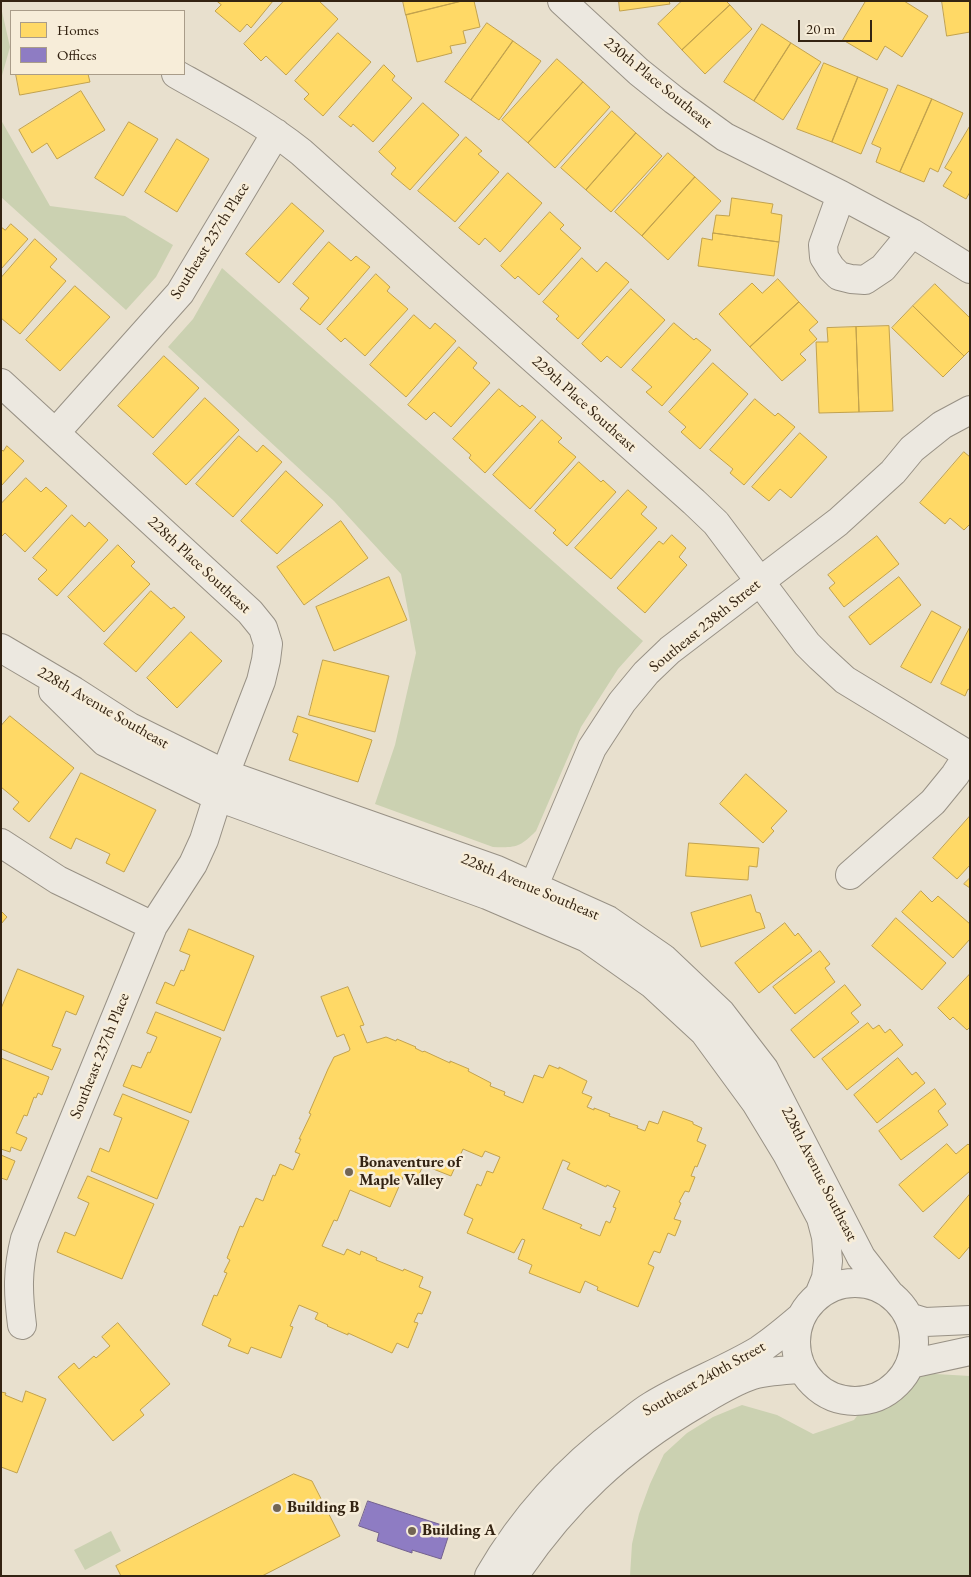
<!DOCTYPE html>
<html>
<head>
<meta charset="utf-8">
<style>
	body { margin:0 }
	#map { position:relative; width:971px; height:1577px; overflow:hidden; background:#e8e0ce; font-family:"EB Garamond",serif }
	canvas { display:block }
	.frame { position:absolute; inset:0; border:2px solid #332312; pointer-events:none }
	.legend { position:absolute; left:10px; top:10px; width:175px; height:65px; box-sizing:border-box; background:#f7edd9; border:1px solid #a99c89; margin:0; padding:6px 9px; list-style:none; font-size:15px; color:#332312 }
	.legend li { display:flex; align-items:center; gap:10px; height:25px }
	.legend b { width:25px; border:1px solid #a99c89 }
	.scale { position:absolute; left:798px; top:20px; width:74px; height:22px; box-sizing:border-box; border:2px solid #332312; border-top:0; padding-left:6px; font-size:15px; line-height:18px; white-space:nowrap; color:#332312; -webkit-text-stroke:4px #f7edd9; paint-order:stroke }
</style>
</head>
<body>
<div id="map">
<canvas width="971" height="1577"></canvas>
<div class="frame"></div>
<ul class="legend">
<li><b style="height:14px;background:#ffd966"></b>Homes</li>
<li><b style="height:14px;background:#8e7cc3"></b>Offices</li>
</ul>
<div class="scale">20 m</div>
</div>
<script>
const ctx = document.querySelector('canvas').getContext('2d');
ctx.lineJoin = 'round';
function paint(path, color) { ctx.fillStyle = color; ctx.fill(path, 'evenodd'); }
function strokePath(path, color, width, dash) { ctx.strokeStyle = color; ctx.lineWidth = width; ctx.lineCap = dash ? 'butt' : 'round'; ctx.setLineDash(dash || []); ctx.stroke(path); }
function write(font, color, halo, rows, align = 'center') {
  ctx.font = font + ' "EB Garamond",serif'; ctx.lineWidth = 5; ctx.setLineDash([]); ctx.textBaseline = 'middle'; ctx.strokeStyle = halo; ctx.fillStyle = color; for (const [text, x, y, turn = 0] of rows) {
    ctx.save(); ctx.translate(x, y); ctx.rotate((+turn || 0) * Math.PI / 180); ctx.textAlign = isNaN(turn) ? turn : align; if (halo) ctx.strokeText(text, 0, 0); ctx.fillText(text, 0, 0); ctx.restore();
  }
}
paint(new Path2D(`
	M1,7L10,47L1,79Z
	M1,120L50,206L125,216L173,245L156,277L126,310L1,197Z
	M222,268L643,641L618,669L581,727L536,831C520,847 516,848 493,847L375,804L395,745L416,653L401,574L334,501L168,347L193,319Z
	M901,1372L970,1376V1576H630L632,1544L639,1514L650,1484L664,1454L687,1433L713,1417L742,1405L777,1415L813,1434L854,1420L882,1382Z
	M111,1531L121,1551L85,1570L74,1550Z`), '#cbd1b1');
const homes = new Path2D(`
	M217,1H273L251,28L247,24L240,32L215,11L221,5Z
	M284,1H319L338,19L286,75L266,56L261,61L244,44Z
	M403,1H462L406,15Z
	M462,1H474L480,27L463,31L466,43L450,46L452,53L417,62L406,15Z
	M619,1H669L670,4L620,11Z
	M682,1H726L730,5L682,50L658,24Z
	M866,1H904L928,16L902,57L885,46L877,60L843,40Z
	M942,1H970V32L947,36Z
	M730,5L752,29L705,74L682,50Z
	M487,23L513,41L471,100L445,82Z
	M762,24L791,43L754,101L724,82Z
	M338,33L371,62L323,116L304,99L309,94L295,81Z
	M513,41L541,61L499,120L471,100Z
	M791,43L821,62L783,120L754,101Z
	M557,59L583,82L528,143L502,120Z
	M824,63L858,77L832,142L797,129Z
	M384,65L395,76L392,80L412,98L373,142L353,124L351,127L339,117Z
	M16,74H88L90,82L20,95Z
	M858,77L888,89L861,154L832,142Z
	M583,82L610,107L555,168L528,143Z
	M898,85L932,99L900,172L876,162L881,148L872,144Z
	M81,91L105,130L57,159L47,143L32,153L19,130Z
	M932,99L963,113L938,172L930,168L924,182L900,172Z
	M423,103L459,135L410,190L391,174L396,168L379,152Z
	M612,111L636,133L586,190L561,168Z
	M129,122L158,139L123,196L95,178Z
	M970,126V192L966,199L943,186L952,172L945,168Z
	M636,133L662,156L611,212L586,190Z
	M466,137L482,151L478,154L499,172L455,222L418,191Z
	M177,139L209,159L177,212L145,192Z
	M668,153L695,177L642,236L615,212Z
	M508,173L542,203L500,252L485,238L479,245L459,228Z
	M695,177L721,201L668,260L642,236Z
	M732,198L773,204L771,213L782,215L779,242L713,233L716,215L729,216Z
	M292,203L324,231L279,283L246,254Z
	M550,212L564,225L560,229L581,248L539,295L518,276L515,279L501,266Z
	M11,224L28,239L1,269V227L5,230Z
	M713,233L779,242L774,276L698,266L702,238L712,240Z
	M35,239L57,259L50,267L66,281L20,334L1,318V278Z
	M329,242L351,261L356,256L370,267L320,325L300,309L309,298L293,284Z
	M582,258L597,272L606,262L629,282L578,339L556,319L559,316L543,302Z
	M376,274L390,287L387,291L408,309L365,356L345,338L341,342L327,329Z
	M778,279L799,302L750,347L719,314L752,283L762,293Z
	M935,284L970,318V350L964,356L913,306Z
	M75,286L110,317L60,371L26,340Z
	M631,289L665,320L621,368L607,356L601,362L582,344Z
	M799,302L818,322L809,330L817,339L800,354L806,360L782,381L750,347Z
	M913,306L964,356L943,377L892,328Z
	M414,315L430,329L435,323L456,341L406,397L370,365Z
	M674,323L694,340L696,338L711,350L662,406L646,392L652,387L632,370Z
	M889,326L893,411L859,412L856,327Z
	M856,327L859,412L819,413L816,342H828L827,328Z
	M459,347L477,363L473,368L490,383L451,427L434,412L426,420L408,405Z
	M164,356L199,388L153,438L118,406Z
	M713,363L748,394L700,449L681,432L686,427L669,412Z
	M499,389L520,407L522,405L536,417L485,473L469,458L471,455L453,439Z
	M205,398L239,430L186,485L153,454Z
	M755,399L775,416L778,413L795,427L744,485L730,473L733,469L710,450Z
	M542,420L562,438L558,442L576,457L530,509L493,475Z
	M800,433L827,457L791,498L780,489L769,501L752,487Z
	M239,436L257,452L263,445L282,462L233,517L196,484Z
	M7,446L24,461L1,486V449L3,451Z
	M964,452L970,457V524L964,530L950,518L945,524L920,503Z
	M579,462L601,482L603,480L616,492L567,546L553,533L556,530L535,511Z
	M286,471L323,505L277,554L241,521Z
	M26,478L41,492L46,487L67,506L25,552L5,533L1,537V504Z
	M628,490L647,507L641,514L657,528L611,579L575,548Z
	M72,515L85,527L89,522L108,540L57,596L38,579L47,570L33,558Z
	M341,521L368,558L304,605L277,567Z
	M672,535L686,548L679,557L687,565L645,613L617,588L659,541L663,544Z
	M877,536L899,564L844,607L829,588L835,583L828,575Z
	M118,545L135,562L131,566L150,584L104,632L68,597Z
	M389,577L407,620L334,651L316,607Z
	M899,577L921,605L870,645L849,617Z
	M151,591L171,609L174,607L185,617L136,672L104,644Z
	M932,611L961,627L931,683L901,667Z
	M970,627V690L968,689L965,696L941,684Z
	M191,632L222,661L177,708L147,678Z
	M323,660L389,676L375,732L309,715Z
	M10,716L74,768L29,822L13,809L19,802L1,787V726Z
	M298,716L372,740L358,782L289,760L298,734L293,732Z
	M81,773L156,810L124,872L106,863L110,854L76,838L71,849L50,838Z
	M746,774L787,811L771,828L774,831L763,843L720,804Z
	M970,816V865L957,879L933,858Z
	M689,843L759,848L757,867L749,866L748,880L686,876Z
	M970,878V888L964,884Z
	M921,891L932,902L938,896L970,924V939L953,958L902,912Z
	M751,895L756,912L760,913L765,928L701,947L691,913Z
	M1,911L7,917L1,924Z
	M896,918L946,963L922,990L872,946Z
	M785,923L795,936L798,933L812,951L759,993L735,963Z
	M189,929L254,956L224,1031L156,1003L165,982L174,986L181,970L184,971L190,955L180,951Z
	M820,951L830,964L825,968L835,982L795,1014L773,987Z
	M18,969L84,996L76,1015L66,1011L52,1046L61,1049L52,1070L1,1049V1009Z
	M970,974V1027L967,1030L953,1017L950,1020L938,1008Z
	M845,985L861,1005L851,1013L859,1022L814,1058L791,1030Z
	M348,987L364,1025L360,1026L367,1043L386,1037L396,1041L397,1039L416,1047L415,1048L423,1052L424,1051L450,1063V1061L469,1069L468,1071L491,1083L490,1086L505,1092L504,1095L523,1103L534,1075L543,1078L549,1065L559,1069V1067L587,1081L582,1093L592,1097L587,1107L594,1110V1108L610,1114L609,1116L638,1126L637,1128L645,1131L649,1121L658,1124L663,1111L693,1122V1124L702,1128L697,1141L706,1145L697,1167L695,1166L691,1176L695,1177L689,1192L685,1191L679,1202L681,1203L674,1219L681,1221L675,1236L668,1233L660,1253L654,1251L648,1264L654,1267L638,1307L597,1290L598,1287L585,1281L580,1293L529,1273L532,1265L518,1259L525,1240L522,1239L514,1253L467,1233L473,1219L464,1215L477,1184L481,1186L487,1171L493,1173L500,1157L485,1151L482,1157L463,1149L451,1176L423,1165L417,1180L404,1175L390,1207L350,1190L337,1221L334,1220L322,1246L344,1255L347,1249L360,1255L361,1251L377,1258L376,1260L403,1271L404,1269L423,1277L419,1287L431,1292L422,1314L418,1313L414,1322L418,1323L408,1348L397,1343L392,1353L348,1333V1335L327,1326L328,1325L315,1319L318,1313L299,1305L290,1326L293,1327L281,1358L251,1347L248,1354L228,1346L231,1339L202,1325L214,1295L217,1296L227,1273L224,1272L230,1260L227,1258L240,1226L243,1227L256,1198L263,1201L273,1175L275,1176L280,1164L293,1170L300,1154L295,1152L301,1139H299L311,1114L309,1113L328,1069L334,1057L349,1051L350,1049L344,1034L337,1037L321,997ZM563,1160L570,1163L567,1169L606,1187L607,1185L620,1191L613,1207L616,1208L610,1223L606,1221L600,1236L580,1228L582,1225L543,1209Z
	M156,1012L221,1038L191,1113L123,1086L132,1065L141,1068L148,1052L150,1053L157,1037L147,1033Z
	M868,1023L873,1029L879,1025L885,1033L890,1029L903,1045L847,1090L822,1059Z
	M1,1058L49,1077L42,1095L38,1093L36,1098L34,1097L27,1116L24,1115L16,1133L27,1138L21,1151L11,1147L10,1152L1,1149Z
	M898,1058L912,1075L916,1072L925,1083L877,1123L854,1095Z
	M935,1089L946,1104L938,1111L948,1125L901,1160L879,1131Z
	M123,1094L189,1121L157,1199L91,1171L100,1148L109,1152L122,1118L114,1115Z
	M947,1144L956,1154L968,1144L970,1146V1171L923,1212L899,1185Z
	M1,1155L15,1161L7,1180L1,1178Z
	M88,1176L154,1204L122,1279L57,1252L65,1232L75,1236L89,1203L78,1198Z
	M970,1194V1246L959,1259L934,1237Z
	M118,1323L170,1384L140,1410L144,1415L113,1441L58,1377L74,1363L79,1369L94,1356L96,1358L110,1346L102,1337Z
	M26,1391L46,1399L17,1473L1,1467V1392L6,1393L5,1395L22,1402Z
	M294,1474L312,1481L340,1536L262,1576H121L116,1566Z`);
paint(homes, '#ffd966');
strokePath(homes, '#c2a24d', 1);
const offices = new Path2D(`
	M368,1501L451,1528L441,1559L412,1550V1553L377,1541L379,1533L359,1526Z`);
paint(offices, '#8e7cc3');
strokePath(offices, '#73618e', 1);
const minor = new Path2D(`
	M562,1L639,72L674,100L725,137L841,195L912,233L970,269
	M176,74C219,98 262,121 301,152L694,502L716,523L807,644L820,657L845,680L970,756
	M841,195L823,245L824,257L831,268L839,276L851,279L865,280L883,268L912,233
	M1,383L250,612L263,628L268,644L266,660L261,681L225,774L204,840L193,864L153,926L25,1239C17,1271 18,1293 22,1325
	M56,432L180,293L276,133
	M1,648L74,691L130,727L225,774L497,870L608,920L663,958L721,1013L764,1069L861,1257L889,1293
	M53,691L105,742L218,797L487,895L587,938L652,984L704,1032L756,1103L787,1154L821,1218L826,1237L828,1261L826,1278L819,1295
	M1,843L58,880L153,926
	M850,875L933,802L955,775L968,755
	M527,902L592,748L622,702L646,673L670,650L838,522L893,472L912,449L942,425L970,410
	M796 1342a59 59 0 1 1 118 0a59 59 0 1 1-118 0Z
	M909,1317L925,1322L970,1320
	M910,1364L970,1351
	M489,1576C523,1517 569,1467 623,1427C632,1420 641,1412 651,1406C685,1385 724,1371 759,1350C774,1340 787,1329 801,1317
	M514,1576C564,1501 621,1448 698,1403C715,1393 734,1381 753,1375C768,1371 786,1370 802,1369`);
strokePath(minor, '#989185', 30);
strokePath(minor, '#ece8e0', 28);
for (const [x, y, r, color] of [
	[349,1172,5,"#726554"],
	[277,1508,5,"#726554"],
	[412,1531,5,"#726554"]
]) { const dot = new Path2D(); dot.arc(x, y, r, 0, 2 * Math.PI); ctx.fillStyle = color; ctx.fill(dot); strokePath(dot, '#f7edd9', 2); }
write('16px', '#332312', '#f7edd9', [
	["230th Place Southeast",658,83,39],
	["Southeast 237th Place",210,241,-58],
	["229th Place Southeast",584,404,42],
	["228th Place Southeast",199,565,43],
	["Southeast 238th Street",705,626,-39],
	["228th Avenue Southeast",103,708,30],
	["228th Avenue Southeast",530,887,23],
	["Southeast 237th Place",100,1056,-68],
	["228th Avenue Southeast",819,1174,63],
	["Southeast 240th Street",704,1379,-29]
]);
write('bold 16px', '#332312', '#f7edd9', [
	["Bonaventure of",359,1163],
	["Maple Valley",359,1181],
	["Building B",287,1508],
	["Building A",422,1531]
], 'left');
</script>
</body>
</html>
